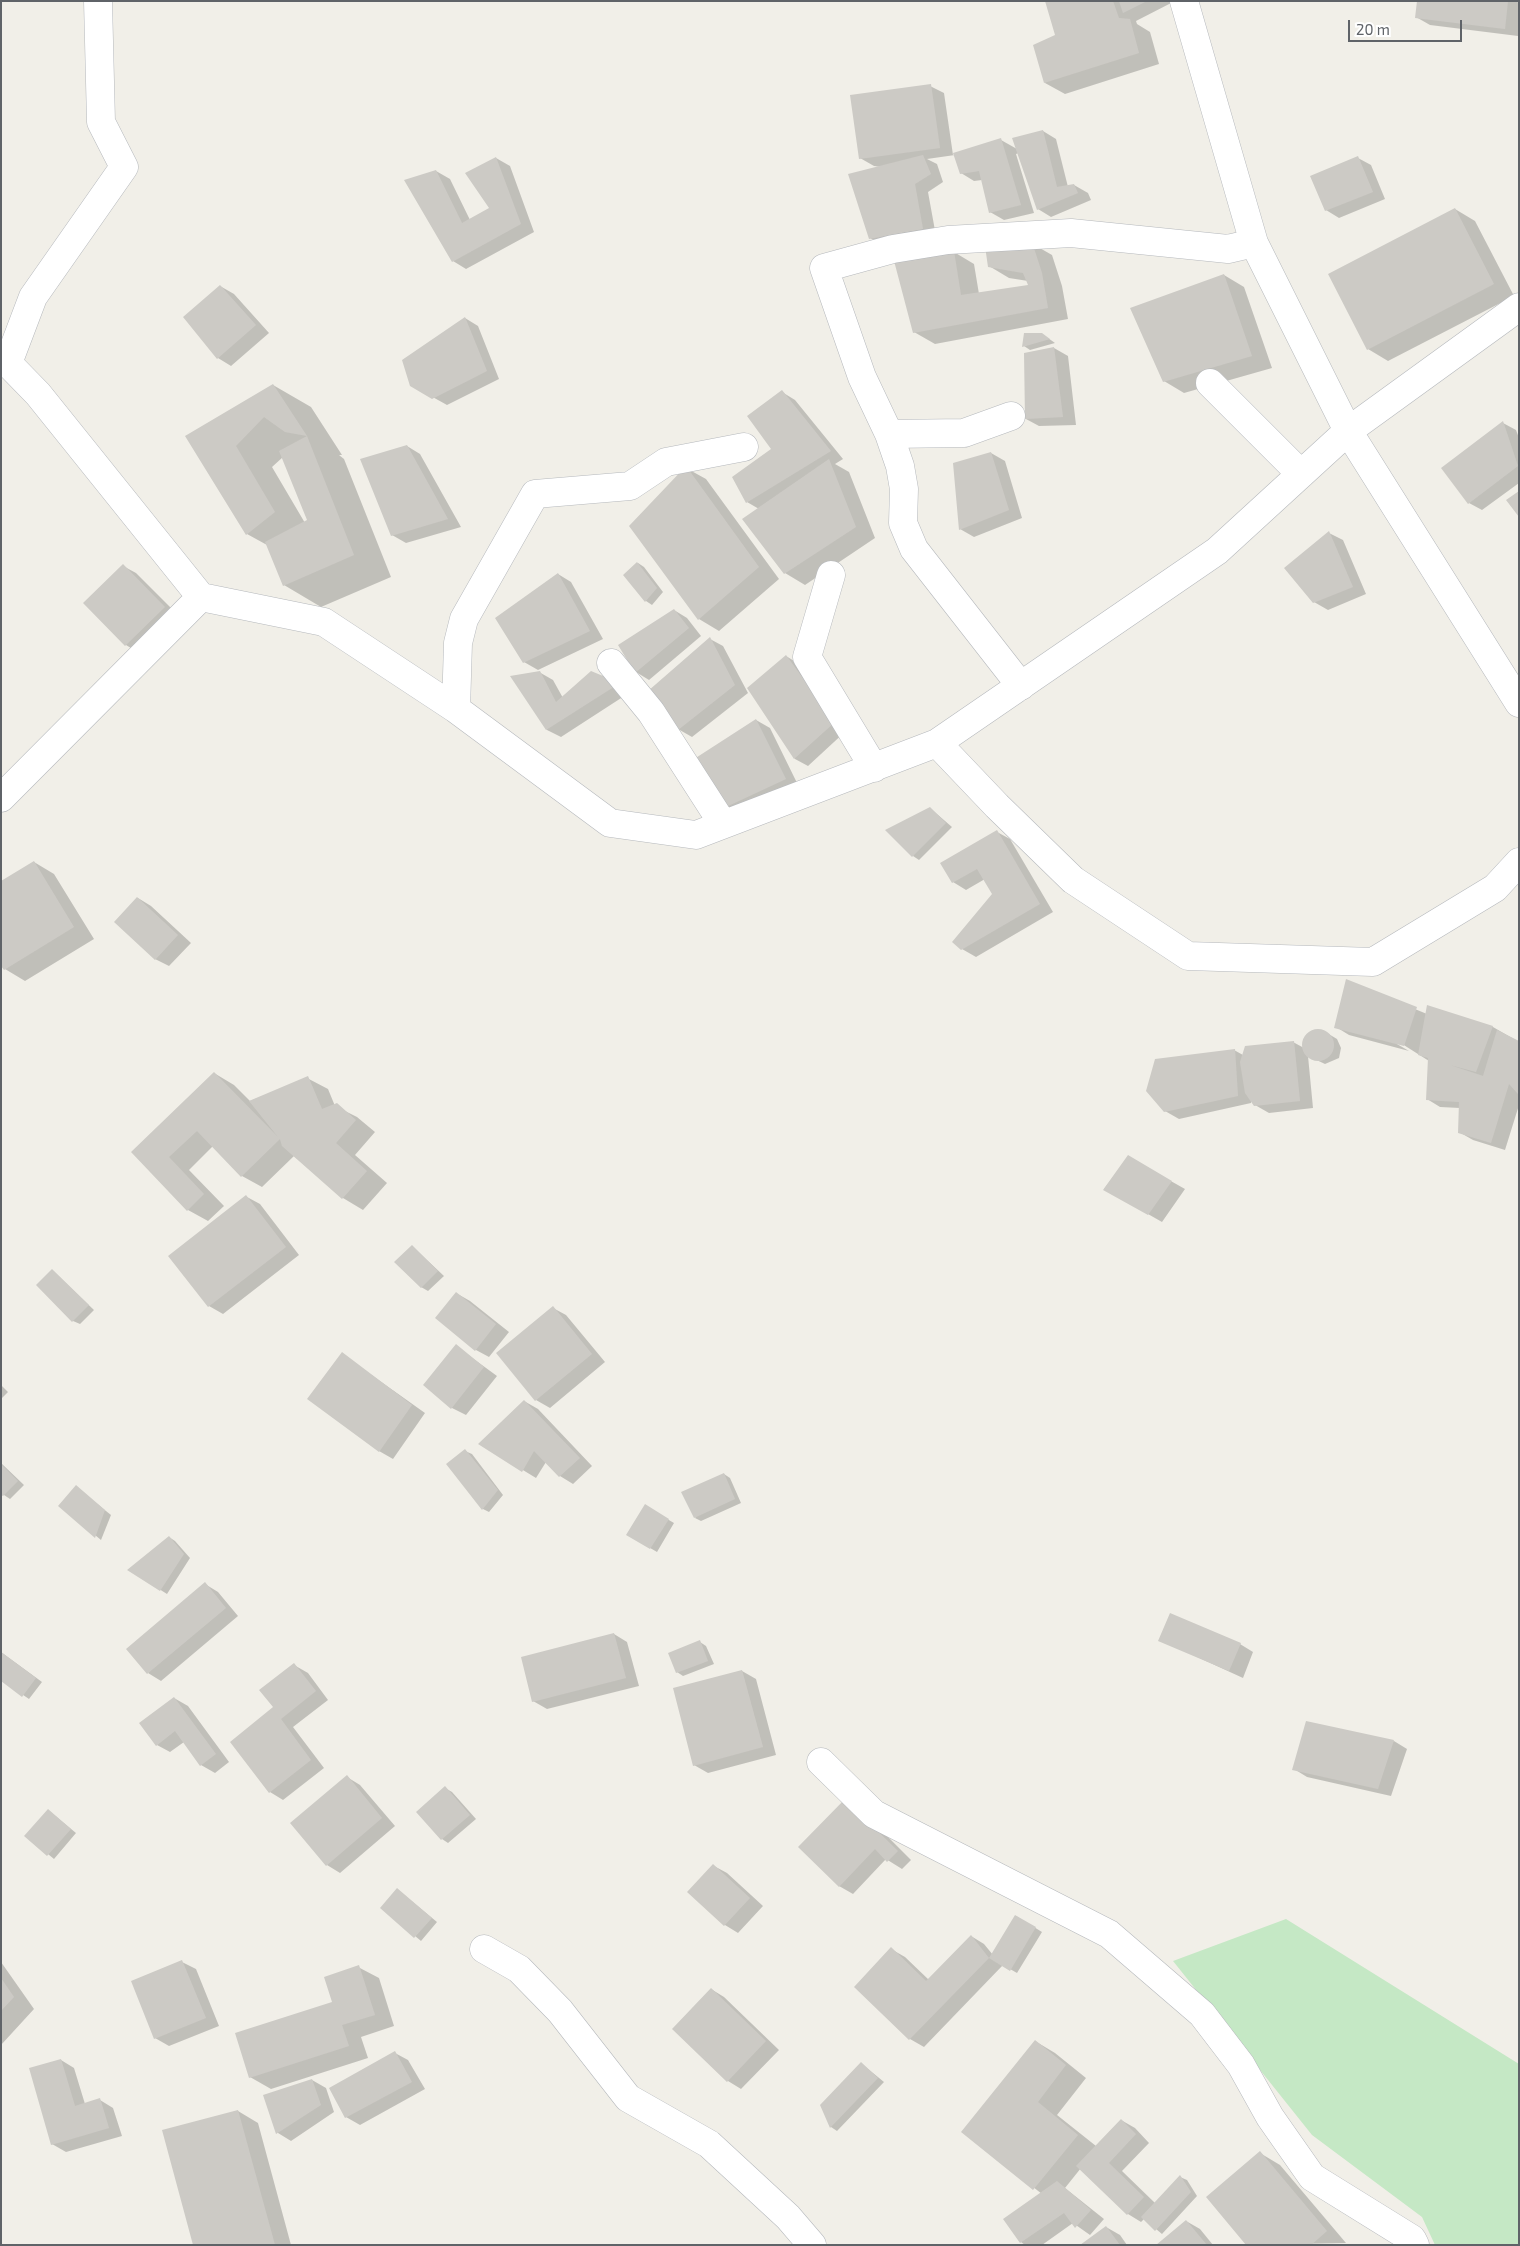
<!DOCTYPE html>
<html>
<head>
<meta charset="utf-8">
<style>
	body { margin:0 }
	#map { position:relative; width:1520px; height:2246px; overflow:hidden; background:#f1efe8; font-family:"Exo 2",sans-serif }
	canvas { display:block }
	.frame { position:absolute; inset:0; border:2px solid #5f6368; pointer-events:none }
	.scale { position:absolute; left:1348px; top:20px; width:114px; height:22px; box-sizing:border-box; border:2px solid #5f6368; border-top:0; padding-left:6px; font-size:15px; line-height:18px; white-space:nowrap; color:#5f6368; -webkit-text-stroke:4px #fff; paint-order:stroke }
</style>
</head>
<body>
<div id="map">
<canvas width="1520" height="2246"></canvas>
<div class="frame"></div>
<div class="scale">20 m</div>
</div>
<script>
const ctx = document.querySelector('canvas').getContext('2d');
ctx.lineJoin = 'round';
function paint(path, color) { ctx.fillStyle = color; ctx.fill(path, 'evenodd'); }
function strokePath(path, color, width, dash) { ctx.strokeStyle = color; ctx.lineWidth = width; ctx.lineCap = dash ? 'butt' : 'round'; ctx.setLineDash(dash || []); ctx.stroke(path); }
paint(new Path2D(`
	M1286,1919L1519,2064V2245H1435L1422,2217L1312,2135L1173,1961Z`), '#c5e8c5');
paint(new Path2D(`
	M1047,1H1175L1136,21L1137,24L1150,32L1159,64L1065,94L1045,83L1056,36Z
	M1418,1H1516L1519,3L1518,36L1430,25L1416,17Z
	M930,86L944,93L953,155L1001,140L1017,149L1043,131L1056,139L1068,187L1074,185L1088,193L1091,200L1051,217L1038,209L1019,153L1016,154L1034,213L1004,220L990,212L982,180L974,181L961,173L955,155L927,159L937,164L943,182L928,192L936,236L884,246L870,238L881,167L874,166L860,158Z
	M496,158L510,166L534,232L466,269L453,261L436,171L450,179L470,220L490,209Z
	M1358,158L1371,165L1385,199L1339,218L1326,210Z
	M1455,209L1475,221L1514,296L1388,361L1368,349Z
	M1031,243L1052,255L1062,286L1068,319L935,344L914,332L954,252L974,264L979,294L1030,286L1028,281L1009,278L989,266Z
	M1224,275L1244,287L1272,368L1184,393L1164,381Z
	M220,286L234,294L269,333L231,366L218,358Z
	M465,318L478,326L499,379L447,405L411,385Z
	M1048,338L1055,343L1030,350L1024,346Z
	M1054,348L1068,356L1076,425L1039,426L1026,419V354Z
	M273,385L311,407L342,455H339L344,459L391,577L321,607L284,585L267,545L247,534L187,437ZM283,457L308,521L305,523L272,467Z
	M782,392L795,400L843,459L835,464L849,472L875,538L805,585L785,573L759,509L747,502L772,449Z
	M1503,423L1516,430L1519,438V483L1482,510L1469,503Z
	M407,446L420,454L461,527L406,543L392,535Z
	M991,453L1005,461L1022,518L974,537L960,529Z
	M686,468L706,479L779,579L719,631L699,619L631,526Z
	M1329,533L1343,540L1366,594L1328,610L1314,602Z
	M638,563L644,567L663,592L652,605L646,601L624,575Z
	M123,566L136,573L178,615L139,653L126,645Z
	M558,574L571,582L603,639L538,670L524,662Z
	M674,610L687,618L701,636L649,680L636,672Z
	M710,639L723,646L748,693L692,737L678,729Z
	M786,656L799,664L847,730L808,766L795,759L749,688Z
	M539,672L553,680L563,698L591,673L632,691L561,737L547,730L512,677Z
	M756,720L770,728L799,787L741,814L727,806Z
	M930,808L952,827L919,860L913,856Z
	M997,832L1010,839L1053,912L976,957L962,949L994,894L985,879L966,890L953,882Z
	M34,862L54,874L94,939L25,981L5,969Z
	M138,898L151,906L191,943L169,966L155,959Z
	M1347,981L1427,1014L1428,1007L1493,1027L1519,1042V1105L1505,1150L1473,1140L1459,1132L1460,1108L1440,1107L1427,1099L1429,1061L1399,1042L1397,1044L1409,1051L1349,1035L1336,1027Z
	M1322,1030L1337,1039L1341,1048L1339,1058L1325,1064L1308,1056L1313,1108L1269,1113L1255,1105L1251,1099V1103L1179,1119L1165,1111L1234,1050L1243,1055L1293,1042L1304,1048L1303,1042L1312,1031Z
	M214,1073L234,1085L250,1101L307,1078L328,1089L335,1106L357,1117L375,1132L355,1155L387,1183L363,1210L343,1198L294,1156L262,1187L242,1176L213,1146L189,1170L224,1206L208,1221L188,1210L133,1152Z
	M1128,1157L1185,1189L1162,1222L1104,1189Z
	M247,1197L260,1204L299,1255L223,1314L209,1306L170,1257Z
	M412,1246L444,1276L428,1291L421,1287Z
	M52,1270L94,1310L80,1324L73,1321Z
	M456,1293L470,1301L509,1332L489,1357L476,1350Z
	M553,1308L566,1315L605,1362L550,1408L536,1400Z
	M456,1346L497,1376L466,1415L452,1408Z
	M342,1354L425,1413L393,1459L379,1451Z
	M1,1385L8,1392L1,1399Z
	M524,1401L538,1409L592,1466L573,1484L560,1476L546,1462L536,1478L480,1444Z
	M465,1451L472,1454L503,1495L489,1512L483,1509L448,1464Z
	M1,1463L24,1485L10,1499L1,1493Z
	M724,1474L730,1478L741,1503L701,1521L695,1518Z
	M76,1487L111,1515L101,1540L60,1506Z
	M645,1506L674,1523L657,1552L628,1535Z
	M169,1537L175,1541L190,1558L167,1594L129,1570Z
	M205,1584L218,1592L238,1616L161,1681L148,1673Z
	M614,1634L627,1642L639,1686L547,1709L533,1701Z
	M1160,1640L1240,1644L1253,1652L1243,1678Z
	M700,1642L706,1646L714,1664L683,1676L677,1672Z
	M1,1652L42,1682L29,1699L1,1680Z
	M294,1665L308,1673L328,1700L293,1727L324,1768L283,1800L270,1792L275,1708Z
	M742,1671L756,1679L776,1755L708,1773L694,1765Z
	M174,1698L188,1706L229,1762L215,1773L201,1765L184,1742L170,1752L157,1745Z
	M1394,1741L1407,1749L1391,1796L1307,1777L1294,1769Z
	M347,1777L360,1785L395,1826L340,1873L327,1865Z
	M445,1788L452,1792L476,1819L448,1843L442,1839Z
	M859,1808L911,1860L902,1869L886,1859L853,1894L839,1886Z
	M48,1810L76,1833L54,1859L26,1836Z
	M714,1866L727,1873L763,1906L738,1933L725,1925Z
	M403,1894L437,1922L421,1941L382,1908Z
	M1016,1916L1042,1932L1017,1973L1003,1965L924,2047L910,2039L856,1987L891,1949L905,1957L929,1980L971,1936L984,1944L993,1955Z
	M1,1962L34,2009L1,2045Z
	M182,1962L196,1969L219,2026L169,2046L155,2038Z
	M358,1967L379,1978L394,2026L361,2037L368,2058L271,2089L250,2077L333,2003Z
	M711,1989L724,1997L779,2050L741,2089L728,2081Z
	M1035,2041L1055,2053L1086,2078L1057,2115L1096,2146L1121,2120L1135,2128L1149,2143L1122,2171L1155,2203L1180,2177L1187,2180L1197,2196L1162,2234L1144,2219L1141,2222L1128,2214L1081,2168L1065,2188L1104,2219L1090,2235L1073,2223L1042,2245H1025L1021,2242L1042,2194L963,2132Z
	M395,2053L408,2060L425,2089L360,2125L346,2117Z
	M61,2060L74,2068L85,2104L100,2100L113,2108L122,2136L66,2152L52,2144Z
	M862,2064L884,2082L837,2131L831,2127L822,2105Z
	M312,2080L326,2088L334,2112L291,2141L278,2133L265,2096Z
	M238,2111L258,2123L291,2245H194Z
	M1260,2153L1280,2165L1346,2243L1248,2245Z
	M1186,2221L1200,2229L1213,2245H1158Z
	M1106,2227L1120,2235L1127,2245H1082Z`), '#0003');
paint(new Path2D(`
	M1045,1H1113L1119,18L1130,19L1139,53L1044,83L1033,45L1055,35Z
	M1119,1H1147L1123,13Z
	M1417,1H1508L1505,29L1415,18Z
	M931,84L940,148L859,159L850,95Z
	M1043,130L1057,187L1074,184L1078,193L1037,210L1012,138Z
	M1001,138L1021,205L989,213L979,171L960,174L953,153Z
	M923,155L931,174L915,184L923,229L869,239L848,174Z
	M1358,156L1373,192L1325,211L1310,176Z
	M496,157L521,224L452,262L404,180L436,170L462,223L489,208L465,173Z
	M1455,208L1494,284L1367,350L1328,274Z
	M1032,242L1042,273L1048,308L913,333L893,257L954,251L961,295L1028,285L1023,273L988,267L985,246Z
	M1224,274L1252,356L1163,382L1130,308Z
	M220,285L256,325L217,359L183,317Z
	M465,317L487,371L432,399L410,386L402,360Z
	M1024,333H1042L1050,339L1022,347Z
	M1054,347L1063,417L1025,419L1024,353Z
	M273,384L307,436L285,432L264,417L236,446L275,512L246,535L185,436Z
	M782,390L831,451L746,503L732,477L771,449L747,416Z
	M1503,421L1518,466L1468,504L1441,468Z
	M307,436L354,555L283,586L265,542L307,520L279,451Z
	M407,445L448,519L391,536L360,459Z
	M991,452L1009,510L959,530L953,463Z
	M829,459L856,527L784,574L742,519Z
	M686,466L759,567L698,620L629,526Z
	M1519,491V517L1506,500Z
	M1329,531L1353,587L1313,603L1284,568Z
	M637,562L657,588L645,602L623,575Z
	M123,564L165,607L125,646L83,603Z
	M558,573L590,631L523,663L495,618Z
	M674,609L689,628L635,673L618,645Z
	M710,637L735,685L678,730L648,691Z
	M786,655L835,722L794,759L747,688Z
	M540,671L556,702L591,671L620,683L546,730L510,676Z
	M756,719L786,779L726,807L691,761Z
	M930,807L946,823L912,857L885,830Z
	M997,830L1040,904L961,950L952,942L992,894L977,869L952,883L940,863Z
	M34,861L74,927L4,970L1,966V881Z
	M137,897L178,935L155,960L114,922Z
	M1346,979L1417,1007L1404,1046L1334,1028Z
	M1427,1005L1493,1026L1476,1072L1450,1065L1483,1076L1497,1030L1519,1041V1092L1518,1094L1509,1084L1491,1143L1458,1133L1459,1102L1426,1100L1428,1058L1418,1055Z
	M1302 1045a16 16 0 1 1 32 0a16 16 0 1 1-32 0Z
	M1294,1041L1300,1101L1254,1106L1245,1093L1240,1062L1245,1046Z
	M1235,1049L1238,1096L1164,1112L1146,1091L1155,1059Z
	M214,1072L278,1137L249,1101L308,1076L322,1109L337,1103L356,1120L336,1143L367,1171L342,1199L282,1146L280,1139L241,1177L197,1131L169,1157L204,1194L187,1211L131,1152Z
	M1128,1155L1172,1181L1148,1215L1103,1190Z
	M246,1195L286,1247L208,1307L168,1256Z
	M412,1245L438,1271L421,1288L394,1262Z
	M52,1269L89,1305L72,1322L36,1285Z
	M456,1292L496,1324L475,1351L435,1318Z
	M553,1306L592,1354L535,1401L496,1353Z
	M456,1344L484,1367L451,1409L423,1385Z
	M342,1352L412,1405L379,1452L307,1399Z
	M524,1400L580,1458L559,1477L534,1451L522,1472L478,1444Z
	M465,1449L498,1490L482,1510L446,1464Z
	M1,1464L18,1481L3,1496L1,1495Z
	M724,1473L735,1499L694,1518L681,1492Z
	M76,1485L105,1510L95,1538L58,1506Z
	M645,1504L669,1519L650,1549L626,1535Z
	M169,1536L184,1554L160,1591L127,1570Z
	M205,1582L226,1608L147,1674L126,1649Z
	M1170,1613L1241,1643L1229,1671L1158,1641Z
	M614,1633L626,1678L532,1702L521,1657Z
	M700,1640L708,1661L676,1673L668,1653Z
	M1,1652L36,1678L22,1697L1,1681Z
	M294,1663L316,1691L281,1719L311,1760L269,1793L230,1742L273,1707L259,1690Z
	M742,1670L763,1747L693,1766L673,1688Z
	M174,1697L216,1754L200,1766L175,1731L156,1746L139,1723Z
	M1306,1721L1394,1740L1378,1789L1292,1770Z
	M347,1775L382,1818L326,1866L290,1823Z
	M445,1786L470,1815L441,1840L416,1812Z
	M845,1799L898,1851L887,1862L875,1849L839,1887L798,1847Z
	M48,1809L71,1829L47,1856L24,1836Z
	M713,1864L750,1898L724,1926L687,1892Z
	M397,1888L432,1918L414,1938L380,1908Z
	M1015,1915L1036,1927L1010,1971L989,1958Z
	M971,1935L989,1958L909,2040L854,1987L891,1947L926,1981Z
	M182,1960L206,2018L154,2039L131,1981Z
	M359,1965L375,2015L342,2025L349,2046L249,2078L235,2033L332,2002L324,1977Z
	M1,1978L14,1997L1,2011Z
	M711,1988L766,2041L727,2082L672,2029Z
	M1035,2040L1066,2065L1038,2102L1078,2135L1033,2190L961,2132Z
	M395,2051L412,2082L345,2118L329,2088Z
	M61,2059L75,2106L100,2098L109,2128L51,2145L29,2068Z
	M861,2062L878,2078L830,2128L820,2105Z
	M312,2079L321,2105L276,2134L263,2095Z
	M238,2110L275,2245H193L162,2130Z
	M1121,2119L1136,2134L1109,2163L1144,2197L1127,2215L1076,2166Z
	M1260,2151L1327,2231L1311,2245H1246L1206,2197Z
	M1180,2175L1191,2192L1155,2231L1141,2217Z
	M1057,2181L1091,2210L1075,2228L1064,2213L1020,2243L1003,2219Z
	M1186,2220L1207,2245H1156Z
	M1106,2226L1120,2245H1080Z`), '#cccac5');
const minor = new Path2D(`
	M1184,1L1254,243L1348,431L1519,703
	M1,356L38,394L201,597L324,622L456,709L610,823L696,835L937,743L997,806L1073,880L1188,956L1373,962L1495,888L1519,862
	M8,363L33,297L124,167L101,122L98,1
	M1210,383L1301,474
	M889,434L964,433L1011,416
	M831,575L807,657L874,768
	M611,663L651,712L723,824
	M1021,686L914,549L903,523L904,489L900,466L889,434L862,377L824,268L893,249L948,240L1071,233L1228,249L1254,243
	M456,709L458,643L464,619L535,494L630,486L666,462L744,447
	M937,743L1217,551L1348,431L1519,307
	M1,798L201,597
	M821,1762L874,1814L1109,1934L1202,2014L1241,2065L1270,2117L1312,2177L1412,2239L1415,2245
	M484,1949L519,1969L560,2011L628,2098L709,2144L788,2217L812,2245`);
strokePath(minor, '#b5b8bc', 29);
strokePath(minor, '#fff', 28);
</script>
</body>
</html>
